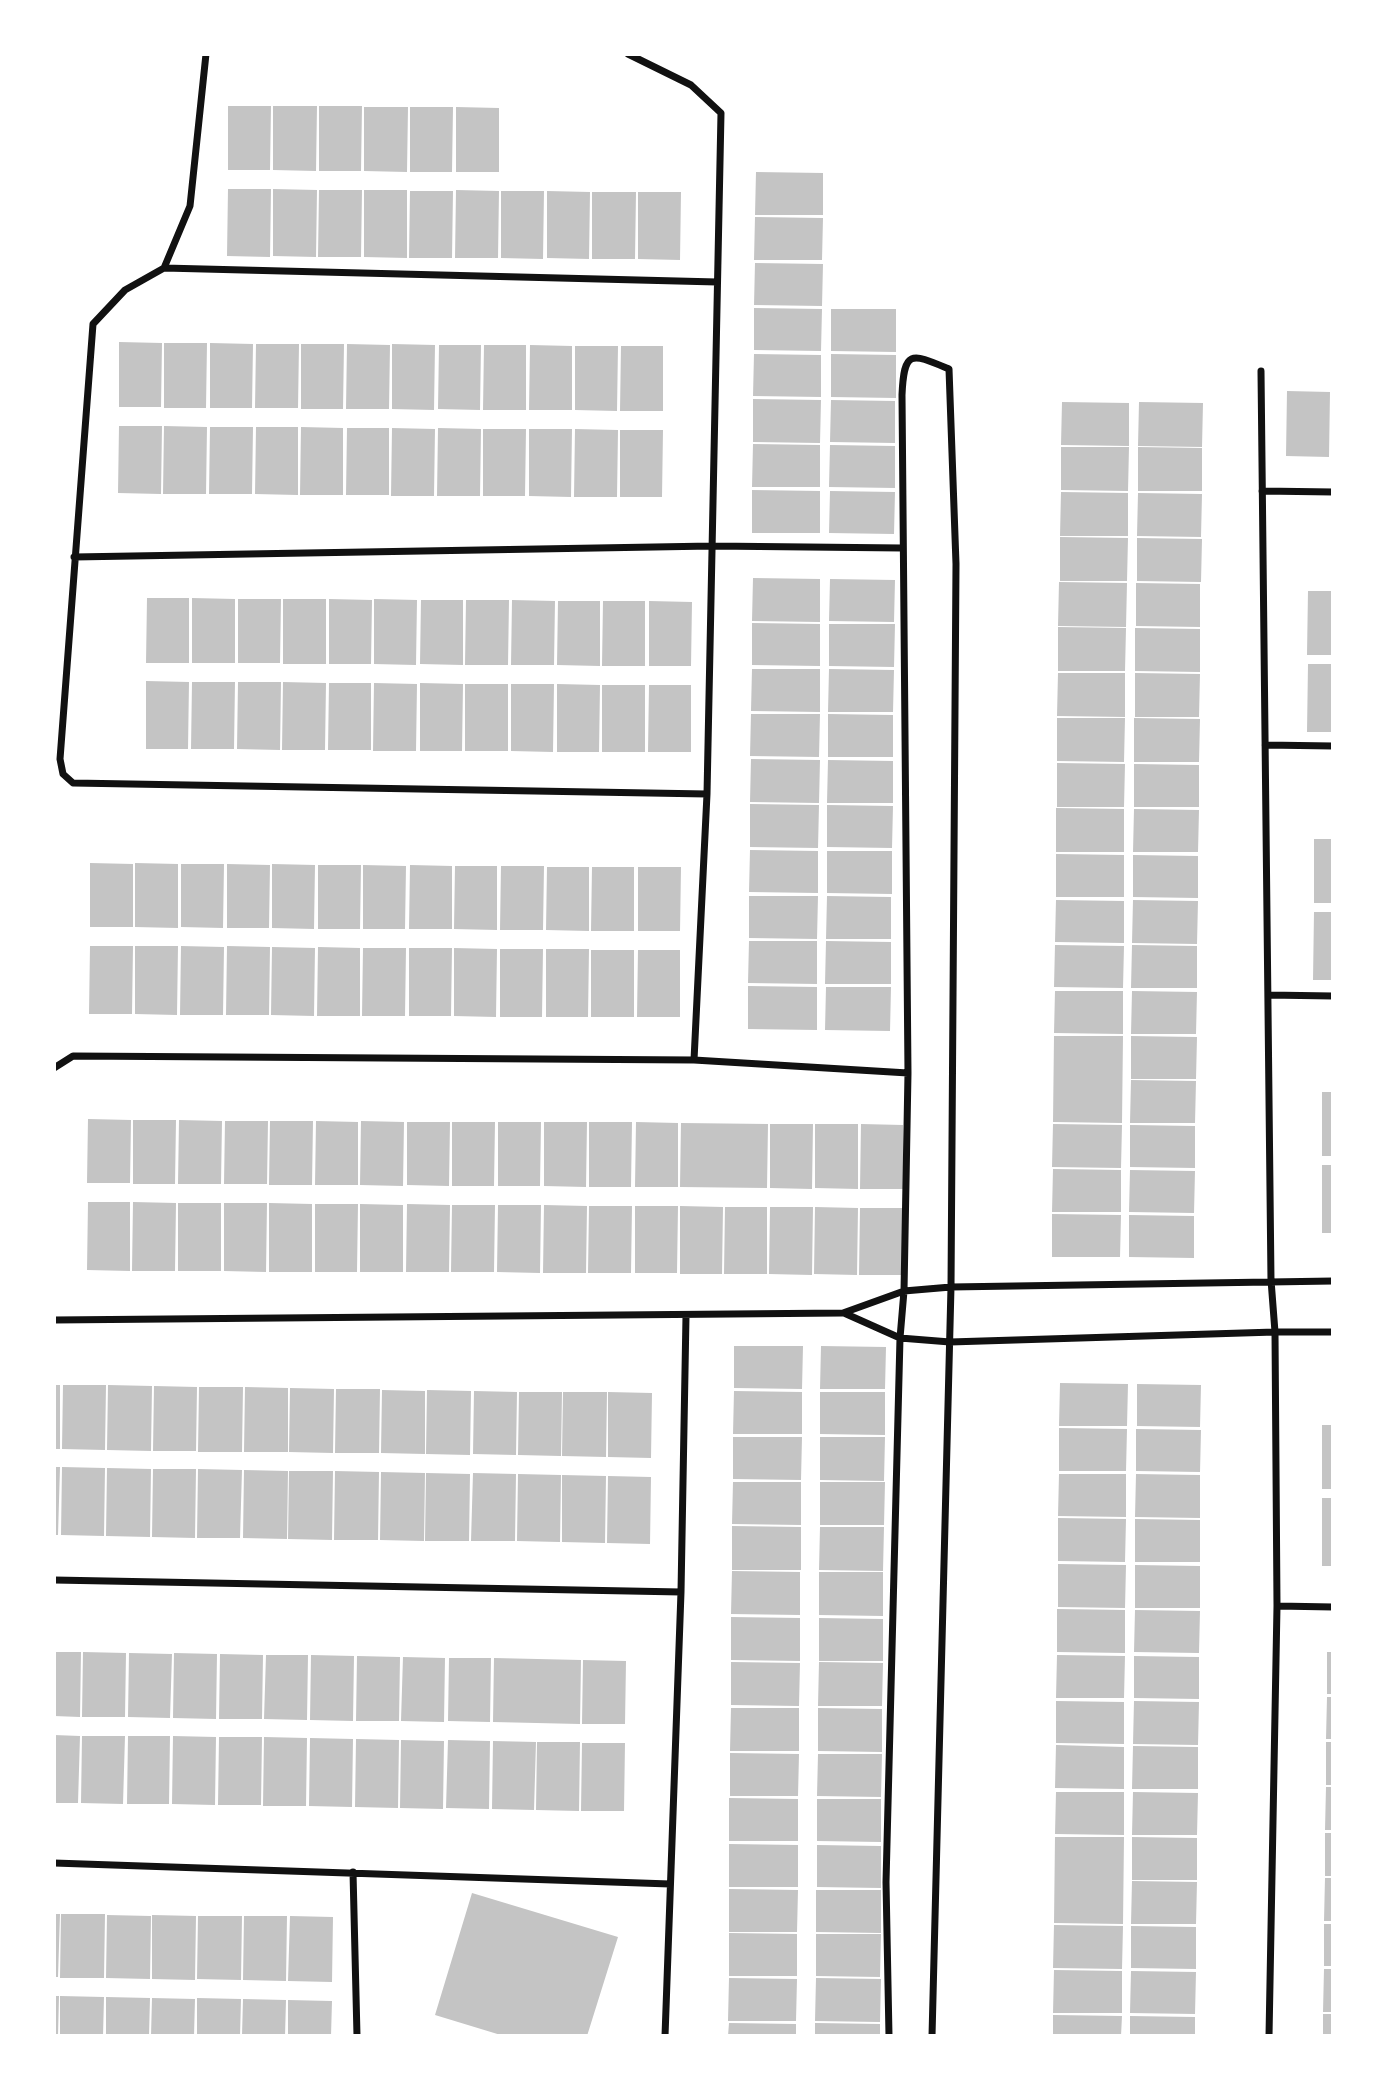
<!DOCTYPE html>
<html>
<head>
<meta charset="utf-8">
<style>
	body { margin:0 }
	#map { position:relative; width:1387px; height:2090px; overflow:hidden; background:#fff; font-family:"Roboto Serif",serif }
	canvas { display:block }
	.frame { position:absolute; inset:0; border:56px solid #fff; pointer-events:none }
</style>
</head>
<body>
<div id="map">
<canvas width="1387" height="2090"></canvas>
<div class="frame"></div>
</div>
<script>
const ctx = document.querySelector('canvas').getContext('2d');
ctx.lineJoin = 'round';
function paint(path, color) { ctx.fillStyle = color; ctx.fill(path, 'evenodd'); }
function strokePath(path, color, width, dash) { ctx.strokeStyle = color; ctx.lineWidth = width; ctx.lineCap = dash ? 'butt' : 'round'; ctx.setLineDash(dash || []); ctx.stroke(path); }
paint(new Path2D(`
	M228,106H271L270,170H228Z
	M273,106H317L316,171L273,170Z
	M319,106H362L361,171H319Z
	M364,107H408L407,172L364,171Z
	M410,107H453L452,172H410Z
	M456,107L499,108V172H456Z
	M756,172L823,173V215H755Z
	M228,189H271L270,257L227,256Z
	M273,189L317,190L316,257L273,256Z
	M319,190H362L361,257H318Z
	M364,190H407V258L364,257Z
	M456,190L499,191L498,258H455Z
	M410,191H453L452,258H409Z
	M501,191H544L543,259L501,258Z
	M547,191L590,192L589,259L547,258Z
	M592,192H636L635,259H592Z
	M638,192H681L680,260L638,259Z
	M755,217L823,218L822,260H754Z
	M755,263L823,264L822,306L754,305Z
	M754,308L822,309L821,351L754,350Z
	M831,309H896V352L831,351Z
	M119,342L162,343L161,407H119Z
	M164,343H207L206,408H164Z
	M210,343L253,344L252,408H210Z
	M256,344H299L298,408H255Z
	M301,344H344L343,409H301Z
	M347,344L390,345L389,409H346Z
	M392,344L435,345L434,410L392,409Z
	M439,345H481L480,410L438,409Z
	M484,345H526V410H483Z
	M530,345L572,346V410H529Z
	M575,346H618L617,411L575,410Z
	M621,346H663V411H620Z
	M754,354L821,355V397L753,396Z
	M831,354L896,355V398L831,397Z
	M1287,391L1330,392L1329,457L1286,456Z
	M753,399L821,400L820,443L753,442Z
	M831,400L895,401V443L830,442Z
	M1062,402L1129,403V446L1061,445Z
	M1139,402L1203,403L1202,447L1138,446Z
	M119,426H162L161,494L118,493Z
	M164,426L207,427L206,494H163Z
	M210,427H253L252,494H209Z
	M256,427H298V495L255,494Z
	M301,427L343,428V495H300Z
	M347,428H389V495H346Z
	M392,428L435,429L434,496H391Z
	M438,428L481,429L480,496H437Z
	M483,429H526L525,496H483Z
	M529,429H572L571,497L529,496Z
	M575,429L618,430L617,497H574Z
	M620,430H663L662,497H620Z
	M753,444L820,445V487H752Z
	M830,445L895,446V488L829,487Z
	M1061,447H1129L1128,491L1061,490Z
	M1138,447L1202,448V491H1138Z
	M752,490L820,491V533H752Z
	M830,491L895,492L894,534L829,533Z
	M1061,492L1128,493V536H1060Z
	M1138,493L1202,494L1201,537L1137,536Z
	M1060,537L1128,538L1127,581H1060Z
	M1137,538L1202,539L1201,582L1137,581Z
	M753,578L820,579V622L752,621Z
	M830,579L895,580L894,622L829,621Z
	M1059,582L1127,583L1126,627L1058,626Z
	M1136,583L1200,584V627L1136,626Z
	M1308,591H1333V655H1307Z
	M147,598H189V663H146Z
	M192,598L235,599V663H192Z
	M238,599H281L280,663H238Z
	M283,599H326V664H283Z
	M329,599L372,600L371,664H329Z
	M374,599L417,600L416,665L374,664Z
	M421,600H463V665L420,664Z
	M466,600H509L508,665H465Z
	M512,600L555,601L554,665H511Z
	M558,601H600V666L557,665Z
	M603,601H645V666H602Z
	M649,601L692,602L691,666H649Z
	M752,623L820,624V666L752,665Z
	M829,624H895L894,667L829,666Z
	M1058,627L1126,628L1125,671H1058Z
	M1135,628L1200,629V672L1135,671Z
	M1308,664H1333V732H1307Z
	M752,669H820V712L751,711Z
	M829,669L894,670L893,712H828Z
	M1058,673H1125V717L1057,716Z
	M1135,673L1200,674L1199,717H1135Z
	M146,681L189,682L188,749H146Z
	M192,682H235L234,749H191Z
	M238,682H281L280,750L237,749Z
	M283,682L326,683L325,750H282Z
	M329,683H371V750H328Z
	M374,683L417,684L416,751H373Z
	M420,683L463,684L462,751H420Z
	M465,684H508V751H465Z
	M511,684H554L553,752L511,751Z
	M557,684L600,685L599,752H557Z
	M602,685H645V752H602Z
	M649,685H691V752H648Z
	M751,714H820L819,757L750,756Z
	M828,714L893,715V757H828Z
	M1057,718H1125L1124,762L1057,761Z
	M1134,718L1200,719L1199,762H1134Z
	M751,759L820,760L819,803L750,802Z
	M828,760L893,761V803H827Z
	M1057,763L1125,764L1124,807H1057Z
	M1134,764L1199,765V807H1134Z
	M750,804L819,805L818,848L750,847Z
	M827,805L893,806L892,848L827,847Z
	M1056,808L1124,809V852H1056Z
	M1134,809L1199,810L1198,852H1133Z
	M1314,839H1333V903H1314Z
	M750,850L818,851V893L749,892Z
	M827,851H892V894L827,893Z
	M1056,854L1124,855V897H1056Z
	M1133,855L1198,856V898L1133,897Z
	M90,863L133,864V927H90Z
	M135,863L178,864V928L135,927Z
	M181,864H224L223,928L181,927Z
	M227,864L270,865L269,928H227Z
	M272,864L315,865L314,929L272,928Z
	M318,865H361L360,929H318Z
	M363,865L406,866L405,929H363Z
	M410,865L452,866V929H409Z
	M455,866H497V930L454,929Z
	M501,866H544L543,930H500Z
	M547,867H589V931L546,930Z
	M592,867H634V931H591Z
	M638,867H681L680,931H638Z
	M749,896H818L817,939L749,938Z
	M827,896L891,897V939H826Z
	M1056,900L1124,901V943L1055,942Z
	M1133,900L1198,901L1197,944L1132,943Z
	M1314,912H1333V980H1313Z
	M749,941H817V984L748,983Z
	M826,941L891,942V984H825Z
	M1055,945L1124,946L1123,988L1054,987Z
	M1132,945L1197,946V988H1131Z
	M90,946H133L132,1014H89Z
	M135,946H178L177,1015L135,1014Z
	M181,946L224,947L223,1015H180Z
	M227,946L270,947L269,1015H226Z
	M272,947L315,948L314,1016L271,1015Z
	M318,947L360,948V1016H317Z
	M363,948H406L405,1016H362Z
	M409,948H452L451,1016H409Z
	M454,948L497,949L496,1017L454,1016Z
	M500,949H543L542,1017H500Z
	M546,949H589L588,1017H546Z
	M591,950H634V1017H591Z
	M638,950H680V1017H637Z
	M748,986L817,987V1030L748,1029Z
	M826,987H891L890,1031L825,1030Z
	M1055,991H1123V1034L1054,1033Z
	M1132,991L1197,992L1196,1034H1131Z
	M1054,1036H1123L1122,1123L1053,1122Z
	M1131,1036L1197,1037L1196,1079H1131Z
	M1131,1080L1196,1081L1195,1123H1130Z
	M1322,1092H1333V1156H1322Z
	M88,1119L131,1120L130,1183H87Z
	M133,1120H176L175,1184H133Z
	M179,1120L222,1121L221,1184H178Z
	M225,1121H268L267,1184H224Z
	M270,1121H313L312,1185H269Z
	M316,1121L358,1122V1185H315Z
	M361,1121L404,1122L403,1186L360,1185Z
	M407,1122H450L449,1186L407,1185Z
	M452,1122H495L494,1186H452Z
	M498,1122H541L540,1186H498Z
	M544,1122H587L586,1187L544,1186Z
	M589,1122H632L631,1187H589Z
	M636,1122L678,1123V1187H635Z
	M681,1123L768,1124L767,1188L680,1187Z
	M770,1124H813L812,1189L770,1188Z
	M815,1124H858V1189L815,1188Z
	M861,1124L903,1125V1189H860Z
	M1053,1124L1122,1125L1121,1168L1052,1167Z
	M1130,1125L1195,1126V1168L1130,1167Z
	M1322,1165H1333V1233H1322Z
	M1053,1169L1121,1170V1212H1052Z
	M1130,1170L1195,1171L1194,1213L1129,1212Z
	M88,1202H130V1271L87,1270Z
	M133,1202L176,1203L175,1271H132Z
	M178,1203H221V1271H178Z
	M224,1203H267L266,1272L224,1271Z
	M269,1203L312,1204V1272H269Z
	M315,1204H358L357,1272H315Z
	M360,1204L403,1205V1272H360Z
	M407,1204L450,1205L449,1272H406Z
	M452,1205H495L494,1272H451Z
	M498,1205H541L540,1273L497,1272Z
	M544,1205L587,1206L586,1273H543Z
	M589,1206H632L631,1273H588Z
	M635,1206H678L677,1273H635Z
	M680,1206L723,1207L722,1274H680Z
	M725,1207H767V1274H724Z
	M770,1207H813L812,1275L769,1274Z
	M815,1207L858,1208L857,1275L814,1274Z
	M860,1208H903L902,1275H859Z
	M1052,1214L1121,1215L1120,1257H1052Z
	M1129,1215L1194,1216V1258L1129,1257Z
	M734,1346H803L802,1389L734,1388Z
	M821,1346L886,1347L885,1389H820Z
	M1060,1383L1128,1384L1127,1426H1059Z
	M1137,1384L1201,1385L1200,1427L1137,1426Z
	M54,1385H60V1449H54Z
	M63,1385H106L105,1450L62,1449Z
	M108,1385L152,1386L151,1451L107,1450Z
	M154,1386L197,1387L196,1451H153Z
	M199,1387H243L242,1452H198Z
	M245,1387L288,1388V1452H244Z
	M290,1388L334,1389L333,1453L289,1452Z
	M336,1389H380L379,1453H335Z
	M382,1390L425,1391V1454L381,1453Z
	M427,1390L471,1391L470,1455L426,1454Z
	M474,1391L517,1392L516,1455L473,1454Z
	M734,1391L802,1392V1434H733Z
	M519,1392H562L561,1456L518,1455Z
	M563,1392H607L606,1457L562,1456Z
	M608,1392L652,1393L651,1458L608,1457Z
	M820,1392H885V1435L820,1434Z
	M1322,1425H1333V1489H1322Z
	M1059,1428L1127,1429L1126,1471H1059Z
	M1136,1429L1201,1430L1200,1472L1136,1471Z
	M733,1437H802L801,1480L733,1479Z
	M820,1437H885L884,1481L820,1480Z
	M54,1467H60L58,1535H54Z
	M62,1467L105,1468L104,1536L61,1535Z
	M107,1468L151,1469L150,1537L106,1536Z
	M153,1469H196L195,1538L152,1537Z
	M198,1469L242,1470L240,1538H197Z
	M244,1470L288,1471L287,1539L243,1538Z
	M289,1471H333L332,1540L288,1539Z
	M335,1471L379,1472L378,1540H334Z
	M381,1472L425,1473L424,1541L380,1540Z
	M426,1473L470,1474L469,1541H425Z
	M473,1473L516,1474L515,1541H471Z
	M518,1474L561,1475L560,1542L517,1541Z
	M1059,1474H1126V1517L1058,1516Z
	M1136,1474L1200,1475V1518L1135,1517Z
	M562,1475L606,1476L605,1543L562,1542Z
	M608,1476L651,1477L650,1544L607,1543Z
	M733,1482H801V1525L732,1524Z
	M820,1482H885L884,1525H820Z
	M1322,1498H1333V1566H1322Z
	M1058,1518L1126,1519L1125,1562L1058,1561Z
	M1135,1519L1200,1520V1562H1135Z
	M732,1526L801,1527V1570H732Z
	M820,1527H884L883,1571L819,1570Z
	M1058,1564L1126,1565L1125,1608L1058,1607Z
	M1135,1565L1200,1566V1608H1135Z
	M732,1571L800,1572V1615L731,1614Z
	M819,1572H883V1616L819,1615Z
	M1057,1609L1125,1610V1653L1057,1652Z
	M1135,1610L1200,1611L1199,1653L1134,1652Z
	M731,1617L800,1618V1661L731,1660Z
	M819,1618L883,1619V1661H819Z
	M54,1652H81L80,1717L54,1716Z
	M83,1652L126,1653L125,1717H82Z
	M1327,1652H1333V1694H1327Z
	M129,1653L172,1654L170,1718L128,1717Z
	M174,1653L217,1654L216,1719L173,1718Z
	M220,1654L263,1655L262,1719H219Z
	M266,1655H308L307,1720L264,1719Z
	M311,1655L354,1656L353,1721L310,1720Z
	M1057,1655L1125,1656L1124,1698H1056Z
	M357,1656L400,1657L399,1721H356Z
	M1134,1656L1199,1657V1699L1134,1698Z
	M403,1657L445,1658L444,1722L401,1721Z
	M449,1658H491L490,1722L448,1721Z
	M494,1658L581,1660L580,1724L493,1722Z
	M583,1660L626,1661L625,1724H582Z
	M731,1662L800,1663L799,1706L731,1705Z
	M819,1662L883,1663L882,1706H818Z
	M1327,1697H1333V1739H1326Z
	M1056,1701L1124,1702V1744L1056,1743Z
	M1134,1701L1199,1702L1198,1745L1133,1744Z
	M731,1708H799V1751H730Z
	M818,1708L882,1709V1752L818,1751Z
	M54,1735L80,1736L78,1803H54Z
	M82,1736H125L123,1804L81,1803Z
	M128,1736H170L169,1804H127Z
	M173,1736L216,1737L215,1805L172,1804Z
	M219,1737H262L261,1805H218Z
	M264,1737L307,1738L306,1806H263Z
	M310,1738L353,1739L352,1807L309,1806Z
	M356,1739L399,1740L398,1808L355,1807Z
	M401,1740L444,1741L443,1809L400,1808Z
	M448,1740L490,1741L489,1809L446,1808Z
	M493,1741L536,1742L534,1810L492,1809Z
	M537,1742H580L579,1811L536,1810Z
	M1326,1742H1333V1785H1326Z
	M582,1743H625L624,1811H581Z
	M1056,1745L1124,1747V1789L1055,1788Z
	M1133,1746L1198,1747V1789H1132Z
	M730,1753L799,1754L798,1796H730Z
	M818,1754H882L881,1797L817,1796Z
	M1326,1787H1333V1830H1325Z
	M1056,1792H1124V1835L1055,1834Z
	M1133,1792L1198,1793L1197,1835H1132Z
	M729,1798L798,1799V1841H729Z
	M817,1799H881V1842L817,1841Z
	M1325,1833H1333V1876H1325Z
	M1055,1837H1124L1123,1924L1054,1923Z
	M1132,1837L1197,1838V1880H1132Z
	M729,1844L798,1845V1887H729Z
	M817,1845L881,1846V1888L817,1887Z
	M1325,1878H1333V1921H1324Z
	M1132,1881L1197,1882L1196,1924H1131Z
	M729,1889L798,1890L797,1932H729Z
	M816,1890H881V1933L816,1932Z
	M472,1893L618,1937L587,2036H504L435,2015Z
	M54,1914H60L58,1977H54Z
	M61,1914H105L104,1978H60Z
	M107,1915L151,1916L150,1979L106,1978Z
	M152,1915L196,1916L195,1980L152,1979Z
	M198,1916H242L241,1980L197,1979Z
	M244,1916H287L286,1981L243,1980Z
	M290,1916L333,1917L332,1982L288,1981Z
	M1324,1924H1333V1966H1324Z
	M1054,1925L1123,1926L1122,1969L1053,1968Z
	M1131,1926L1196,1927V1969L1131,1968Z
	M729,1933L797,1934V1976H729Z
	M816,1934H881L880,1977L816,1976Z
	M1324,1969H1333V2012H1323Z
	M1054,1970L1122,1971V2013H1053Z
	M1131,1971L1196,1972L1195,2014L1130,2013Z
	M729,1978L797,1979L796,2021H728Z
	M816,1978L881,1979L880,2022L815,2021Z
	M54,1996H59L58,2036H54Z
	M60,1996L104,1997L103,2036H60Z
	M106,1997L150,1998L149,2036H106Z
	M152,1998L195,1999L194,2036H151Z
	M197,1998L241,1999L240,2036H197Z
	M243,1999L286,2000L285,2036H242Z
	M288,2000L332,2001L331,2036H288Z
	M1323,2014H1333V2036H1323Z
	M1053,2015L1122,2016L1121,2036H1053Z
	M1130,2016L1195,2017V2036H1130Z
	M729,2023L796,2024V2036H728Z
	M815,2023L880,2024V2036H815Z`), '#c4c4c4');
strokePath(new Path2D(`
	M206,54L190,206L164,268L125,290L93,324L60,759L63,774L73,783L707,794
	M628,54L691,85L721,113L707,794L694,1060
	M164,268L717,282
	M1261,371L1271,1280L1275,1332L1277,1606L1269,2036
	M1262,491L1333,492
	M74,557L712,546L902,548
	M1265,745L1333,746
	M1268,995L1333,996
	M54,1068L73,1056L694,1060L908,1073
	M844,1313L900,1338L950,1342L1275,1332H1333
	M54,1320L843,1313L904,1291L951,1287L1333,1281
	M54,1580L681,1592
	M1277,1606L1333,1607
	M54,1863L670,1884
	M353,1872L357,2036
	M665,2036L681,1592L686,1316
	M889,2036L886,1882L900,1338L904,1291L908,1073L902,395C904,349 911,353 949,369L956,564L951,1287L932,2036`), '#111', 7);
</script>
</body>
</html>
